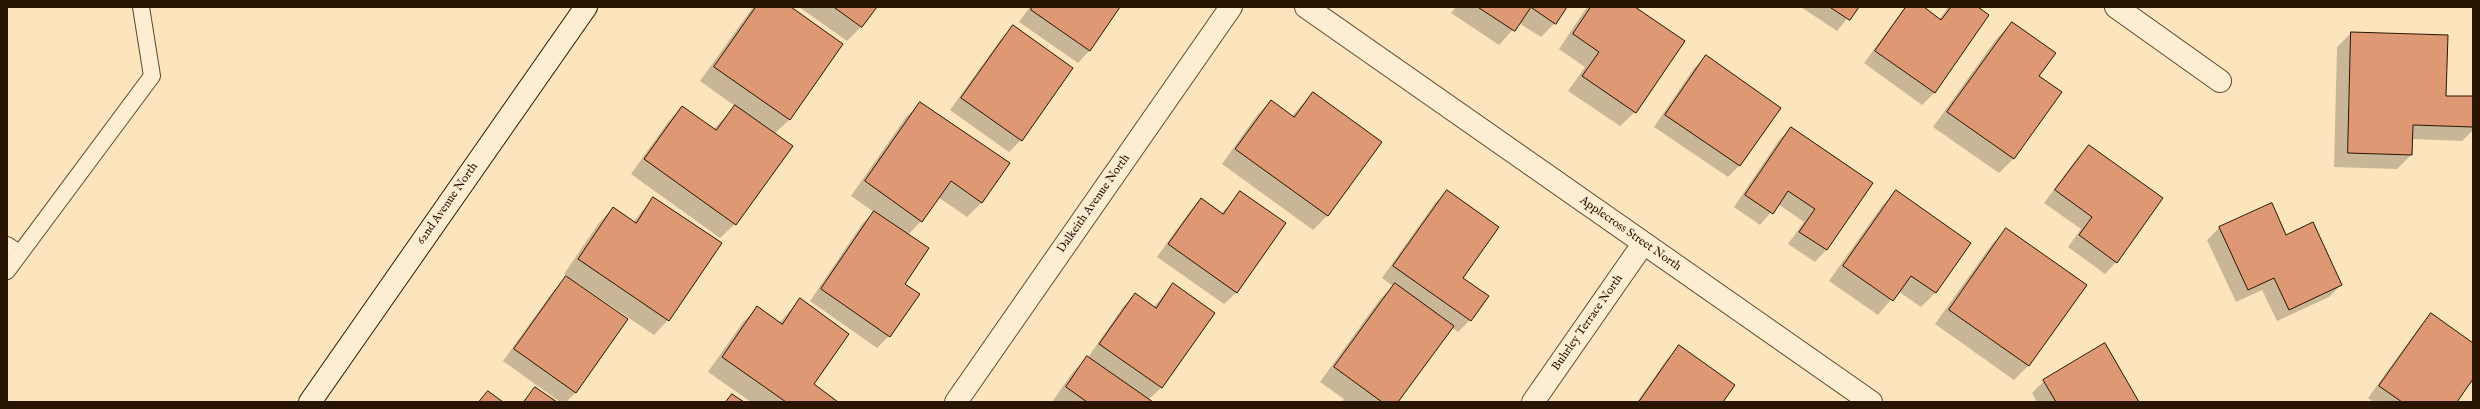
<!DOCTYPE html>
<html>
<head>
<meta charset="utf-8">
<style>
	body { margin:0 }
	#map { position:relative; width:2480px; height:409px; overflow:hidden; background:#fce4bc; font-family:"IM FELL English",serif }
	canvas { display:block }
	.frame { position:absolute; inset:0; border:8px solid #281400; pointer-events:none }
</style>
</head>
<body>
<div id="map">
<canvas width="2480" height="409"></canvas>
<div class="frame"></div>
</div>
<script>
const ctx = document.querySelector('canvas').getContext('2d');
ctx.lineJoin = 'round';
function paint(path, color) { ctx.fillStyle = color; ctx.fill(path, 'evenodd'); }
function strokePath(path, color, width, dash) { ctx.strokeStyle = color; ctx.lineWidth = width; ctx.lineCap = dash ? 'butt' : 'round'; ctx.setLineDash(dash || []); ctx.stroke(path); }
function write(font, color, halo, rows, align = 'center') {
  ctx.font = font + ' "IM FELL English",serif'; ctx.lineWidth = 3; ctx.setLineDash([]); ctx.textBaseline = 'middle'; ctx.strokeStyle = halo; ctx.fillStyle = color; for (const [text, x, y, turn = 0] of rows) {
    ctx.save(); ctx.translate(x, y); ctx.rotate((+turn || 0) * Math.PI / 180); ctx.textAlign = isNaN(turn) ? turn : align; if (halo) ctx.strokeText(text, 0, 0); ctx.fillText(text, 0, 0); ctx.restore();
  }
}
paint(new Path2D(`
	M753,7H790L842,44L789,120L774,134L735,224L720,238L631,174L668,122L682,107L714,129L735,106L700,81Z
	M799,7H875L861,27L847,41Z
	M1030,7H1119L1089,51L1078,63L1019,22Z
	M1456,7H1566L1555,23L1541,37L1519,23L1499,45L1451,13Z
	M1587,7H1634L1635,112L1620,126L1568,91L1585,67L1559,49Z
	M1801,7H1857L1837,31Z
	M1905,7H1922L1939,20L1948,7H1977L1988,15L1934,93L1922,105L1864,63Z
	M2012,23L2038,76L2060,92L2013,159L1999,173L1933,127L1997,38Z
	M1013,27L1071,68L1021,140L1009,152L950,110L1001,39Z
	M2351,33L2445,97H2473V130L2462,141L2412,139L2411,155L2397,169L2334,167L2337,47Z
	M1706,57L1740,165L1728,177L1654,127L1694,68Z
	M1313,93L1381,142L1327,216L1313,230L1222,164L1257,115L1271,101L1292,116Z
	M921,103L1009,163L981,203L967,217L938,197L921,221L908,235L903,284L889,336L877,348L810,301L862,224L874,212L851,196L906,117Z
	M1791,128L1871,183L1826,250L1815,262L1788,244L1804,222L1778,204L1760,225L1734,207L1779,140Z
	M2089,146L2116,262L2105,274L2068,247L2081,229L2044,203L2077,158Z
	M1447,191L1470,320L1458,332L1451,327L1397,402H1342L1344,399L1320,382L1380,299L1393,286L1382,278L1435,203Z
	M1896,191L1970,243L1935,293L1921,307L1898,291L1878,315L1829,281L1882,206Z
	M1240,192L1284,223L1236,293L1224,304L1157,257L1190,211L1201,199L1221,214Z
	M653,198L668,320L654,335L574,281L573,282L626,320L575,393L566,402H560L503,361L554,290L568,276L564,274L599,223L613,208L633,222Z
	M2271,204L2286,236L2341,285L2329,297L2277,321L2262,290L2236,302L2207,240L2219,228Z
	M2006,230L2029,365L2014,380L1935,324L1992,244Z
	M1173,284L1162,387L1148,400L1151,402H1052L1073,372L1089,356L1123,307L1135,295L1153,308Z
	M800,300L813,384L837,402H751L708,372L743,322L758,308L779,323Z
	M2431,314L2473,344V377L2456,402H2373L2368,398L2420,326Z
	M2105,345L2138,402H2037L2032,393L2044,381Z
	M1679,347L1721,402H1637L1667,359Z
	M536,388L555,402H522Z`), '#0003');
const building = new Path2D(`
	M756,7H791L843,44L790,120L714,67Z
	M834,7H877L862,27Z
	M1032,7H1120L1090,51L1031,10Z
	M1478,7H1531L1515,31Z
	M1531,7H1567L1556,24Z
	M1591,7H1635L1685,41L1636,113L1582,76L1599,52L1573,34Z
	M1830,7H1859L1850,20Z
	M1906,7H1924L1941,20L1951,7H1978L1989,15L1935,93L1875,51Z
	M2012,22L2056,53L2039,76L2062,92L2014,159L1947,112Z
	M1013,25L1073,68L1022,141L961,98Z
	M2351,32L2448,35L2446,96H2473V127L2413,125L2412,155L2348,153Z
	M1706,55L1781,108L1740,166L1665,115Z
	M1313,92L1382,142L1328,216L1235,149L1271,100L1294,117Z
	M920,102L1010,163L982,203L951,181L922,222L865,181Z
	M735,105L793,146L736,225L644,159L682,106L716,130Z
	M1791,127L1873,183L1827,250L1799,232L1815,209L1788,191L1773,214L1745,195Z
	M2089,145L2163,198L2117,263L2079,235L2092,217L2055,190Z
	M1447,190L1499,227L1463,278L1489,296L1471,321L1393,266Z
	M1896,190L1971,243L1936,293L1911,276L1893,301L1843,266Z
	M1240,191L1286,223L1237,293L1168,244L1201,198L1223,214Z
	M653,197L722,243L669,321L578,259L613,207L636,223Z
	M2272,203L2286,235L2313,222L2342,285L2289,310L2274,278L2248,290L2219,227Z
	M874,211L929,248L905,284L920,294L890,337L821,289Z
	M2006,228L2087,285L2029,366L1949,310Z
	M566,276L628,319L576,393L514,349Z
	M1173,283L1215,313L1162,388L1099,344L1135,293L1156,308Z
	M1395,283L1454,326L1398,402H1382L1334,367Z
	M800,298L849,334L814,384L838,402H786L722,357L757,306L782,324Z
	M2431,313L2473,343V379L2457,402H2402L2379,386Z
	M2105,343L2139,402H2056L2043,380Z
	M1679,345L1735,385L1723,402H1639Z
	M1087,356L1153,402H1087L1066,387Z
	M535,387L557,402H524Z
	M488,391L503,402H479Z
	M732,394L744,402H726Z`);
paint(building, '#de9874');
strokePath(building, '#281400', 1);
const lane = new Path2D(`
	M7,245L19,253
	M7,271L152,76L141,7`);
const street = new Path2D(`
	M1306,7L1871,402
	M2116,7L2220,81
	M956,402L1231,7
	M1533,402L1643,244`);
const secondary = new Path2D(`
	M310,402L586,7`);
strokePath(lane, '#5d482f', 18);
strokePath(street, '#5d482f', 24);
strokePath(secondary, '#281400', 24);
strokePath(lane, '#fdedd3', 16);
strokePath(street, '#fdedd3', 22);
strokePath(secondary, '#fdedd3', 22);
write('12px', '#281400', '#fdedd3', [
	["62nd Avenue North",448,204,-55],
	["Dalkeith Avenue North",1094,204,-55],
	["Applecross Street North",1630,234,35],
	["Buhrley Terrace North",1588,323,-55]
]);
</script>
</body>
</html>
